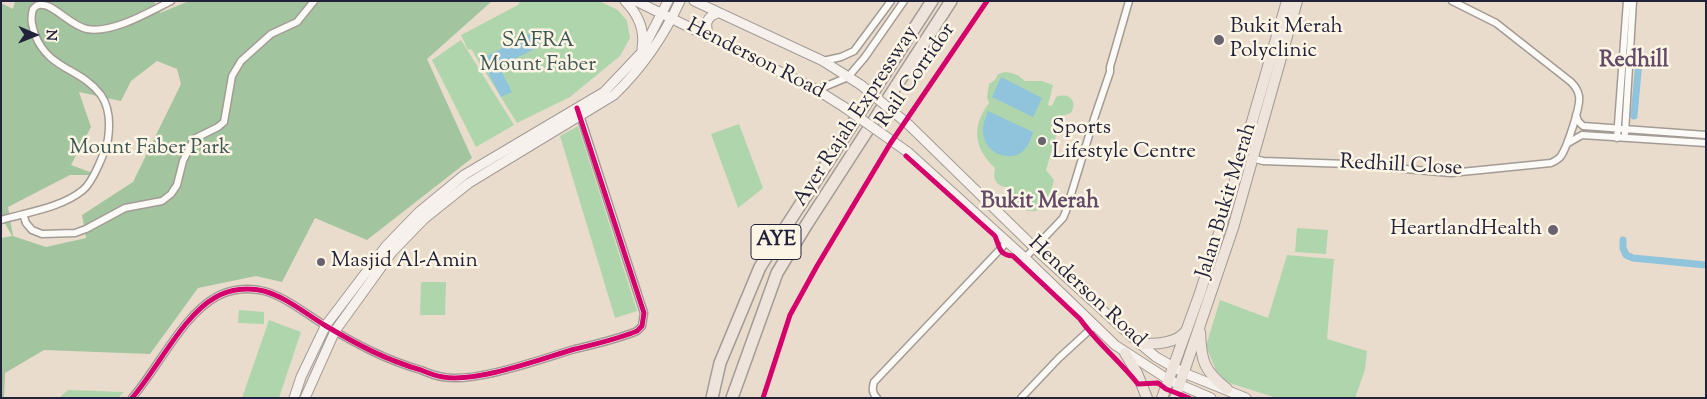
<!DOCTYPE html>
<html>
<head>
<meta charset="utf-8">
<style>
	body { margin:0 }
	#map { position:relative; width:1707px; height:399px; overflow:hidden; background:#e9dccc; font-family:"Sorts Mill Goudy",serif }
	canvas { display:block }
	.frame { position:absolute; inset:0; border:2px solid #22223b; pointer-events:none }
	.north { position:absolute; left:10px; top:10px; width:50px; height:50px; -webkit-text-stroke:4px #fcf5e5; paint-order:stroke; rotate:91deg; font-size:14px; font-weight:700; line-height:20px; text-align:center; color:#22223b }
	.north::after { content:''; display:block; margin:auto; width:18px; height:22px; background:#22223b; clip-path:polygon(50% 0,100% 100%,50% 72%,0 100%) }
</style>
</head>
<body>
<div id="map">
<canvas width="1707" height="399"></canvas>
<div class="frame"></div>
<div class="north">N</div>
</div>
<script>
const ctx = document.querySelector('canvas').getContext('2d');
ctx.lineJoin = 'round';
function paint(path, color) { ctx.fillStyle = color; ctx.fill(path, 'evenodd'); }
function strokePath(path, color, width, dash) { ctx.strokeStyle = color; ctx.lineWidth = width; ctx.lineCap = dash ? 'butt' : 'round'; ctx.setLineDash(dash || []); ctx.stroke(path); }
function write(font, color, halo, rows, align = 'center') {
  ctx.font = font + ' "Sorts Mill Goudy",serif'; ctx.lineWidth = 5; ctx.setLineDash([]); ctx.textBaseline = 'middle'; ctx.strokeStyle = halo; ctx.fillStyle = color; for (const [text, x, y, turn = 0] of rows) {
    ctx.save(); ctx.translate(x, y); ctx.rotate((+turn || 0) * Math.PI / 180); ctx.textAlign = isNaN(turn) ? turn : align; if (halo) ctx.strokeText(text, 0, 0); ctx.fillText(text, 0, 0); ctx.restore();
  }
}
paint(new Path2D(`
	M520,1H599L618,10L627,21L630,38L620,56L570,97L517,123L471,49L468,50L461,35L518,5Z
	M461,40L514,125L476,147L432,60Z
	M1005,72C1014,73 1019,75 1025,81H1042L1053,85L1048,105L1052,106L1056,97C1069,92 1078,101 1071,113L1062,116L1046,170L1054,180L1047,206C1026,219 1017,206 1010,187C997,188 992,180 995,168C974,148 971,127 989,103L987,97L989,84L995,80L998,74Z
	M739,124L763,188L738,208L711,134Z
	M578,126L637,311L615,318L560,136Z
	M1297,228L1328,230L1326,254L1295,252Z
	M1287,255L1334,259L1327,339L1367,351L1365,370L1355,398H1277L1220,380L1206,346L1220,300L1268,318Z
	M421,282H446L445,315H420Z
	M239,310L264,312V324L238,323Z
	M269,320L301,332L279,398H242Z
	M68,390L124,392L118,398H59Z`), '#afd5ac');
paint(new Path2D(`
	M15,1H154L160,13L189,1H492L427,59L472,158L367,240L315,218L282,282L256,276L198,288L150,354L44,350L5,373L4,398H1V238L12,236L1,216V3L13,9ZM157,61L177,69L181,84L133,182L82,215L86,238L46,247L13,236L8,207L70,175H98L71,165L91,127L79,92L121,101L131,81Z`), '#a2c59f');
paint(new Path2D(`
	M534,32L540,46L499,67L512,92L501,97L481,59Z
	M1001,77L1042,98L1033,117L992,97Z
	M988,111L1033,132C1031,139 1028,147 1022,152C1008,162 988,153 984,138C981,128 985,119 988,111Z`), '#8fc4dc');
strokePath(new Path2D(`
	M1634,116L1639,61L1636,54
	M1623,240V248L1626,255L1633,258L1706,265`), '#8fc4dc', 7);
const street = new Path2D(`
	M823,61L841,57L854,51L891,1
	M817,90L848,77L865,57L904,1
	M1576,115L1578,121L1583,126L1706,135
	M1625,133L1633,1
	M1617,138L1627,1
	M1568,143L1582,135L1706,143
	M1252,158L1263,161L1348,164L1451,173L1551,163C1555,161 1558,160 1561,156C1567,147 1581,106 1579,96C1578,90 1575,86 1571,82L1496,23L1452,1
	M23,214L26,223L32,230L42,234L75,233L86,229L125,208L162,201L171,194L177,185L183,161L194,139L218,127L224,122L232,76L241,61L271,34L297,22L314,1
	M1,220C28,212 61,208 83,190C93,182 105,152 108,139C110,125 110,108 101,95C81,68 49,70 35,35C32,25 30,19 33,9C36,6 38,4 43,5C54,5 71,26 87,29C112,34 149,12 171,1
	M1025,258L1063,218L1066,211L1094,119L1110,72V67L1129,1
	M132,398C158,368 183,315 216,297C230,289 248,287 264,291C286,297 306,314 326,326C358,345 386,360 421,370C428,373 436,376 443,377C477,383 541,359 575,349C596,344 618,339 637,331L642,326L644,313L579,112
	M877,398C872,393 872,389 874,382L1007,242
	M1021,398L1059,358L1094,326`);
const secondary = new Path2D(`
	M625,1C638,14 645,30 642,48
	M636,1L817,90L844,107
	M694,1L823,61L861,85
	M709,37C705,25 705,17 718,13
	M909,125L1043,256L1132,337L1156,357L1184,373L1246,398
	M895,143L909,153L1025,258L1115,345L1169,380L1211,398
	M294,398L301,377L326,325L386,246L419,212L464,175L604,92L641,53L668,1
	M305,398L335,331L392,252L424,219L469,183L614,95C642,68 664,36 680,1`);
const primary = new Path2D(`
	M1200,332C1201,361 1204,371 1227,389
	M1140,344C1154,344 1177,344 1186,331
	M1125,353L1137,373L1147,398
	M1162,398L1200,293L1227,208L1287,1
	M1175,398L1233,228L1297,1`);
const highway = new Path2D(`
	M712,398L720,363L760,267L932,1
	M732,398L777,273L807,224L951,1`);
strokePath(street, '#a39b95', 9);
strokePath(secondary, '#a39b95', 11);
strokePath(primary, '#a39b95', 12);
strokePath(highway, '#a39b95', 14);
strokePath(street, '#fcfaf7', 6);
strokePath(secondary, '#f6f1ed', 9);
strokePath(primary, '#eee4dc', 10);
strokePath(highway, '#eee4dc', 11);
const secondaryBridge = new Path2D(`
	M861,85L909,125
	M844,107L895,143`);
strokePath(secondaryBridge, '#a39b95', 11, []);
strokePath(secondaryBridge, '#f6f1ed', 9);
strokePath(new Path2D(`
	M906,156L995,236C1000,248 999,255 1013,256L1080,319C1097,343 1120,361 1138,384L1158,383L1166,389L1189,398
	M132,398C158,368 183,315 216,297C230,289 248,287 264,291C286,297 306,314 326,326C358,345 386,360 421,370C428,373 436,376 443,377C477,383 541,359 575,349C596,344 618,339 637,331L642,326L644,313L577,108
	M763,398L790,315L817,266L890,144L987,1`), '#d6006c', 5);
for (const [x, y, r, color] of [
	[1219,40,6,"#68636e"],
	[1042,141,5,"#68636e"],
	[1553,230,6,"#68636e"],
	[321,262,5,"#68636e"]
]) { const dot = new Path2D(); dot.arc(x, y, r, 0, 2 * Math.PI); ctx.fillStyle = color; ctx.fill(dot); strokePath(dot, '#fcf5e5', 2); }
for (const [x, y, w] of [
	[776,242,50]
]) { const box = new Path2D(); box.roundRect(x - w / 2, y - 17.5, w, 35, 4); ctx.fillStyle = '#fcf5e5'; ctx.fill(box); strokePath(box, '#22223b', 1); }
write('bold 20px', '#22223b', null, [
	["AYE",776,242]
]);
write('21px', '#22223b', '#fcf5e5', [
	["Bukit Merah",1230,28],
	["Polyclinic",1230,52],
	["Sports",1052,129],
	["Lifestyle Centre",1052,153],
	["HeartlandHealth",1542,230,"right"],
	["Masjid Al-Amin",331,262]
], 'left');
write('21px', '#3e5655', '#fcf5e5', [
	["SAFRA",538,42],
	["Mount Faber",538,66],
	["Mount Faber Park",150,149]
]);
write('21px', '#22223b', '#fcf5e5', [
	["Henderson Road",755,60,27],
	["Rail Corridor",917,76,-55],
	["Ayer Rajah Expressway",857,117,-57],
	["Redhill Close",1401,167,3],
	["Jalan Bukit Merah",1228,201,-73],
	["Henderson Road",1086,293,43]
]);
write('bold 22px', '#634b68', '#fcf5e5', [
	["Redhill",1634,62],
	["Bukit Merah",1040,203]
]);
</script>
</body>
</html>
